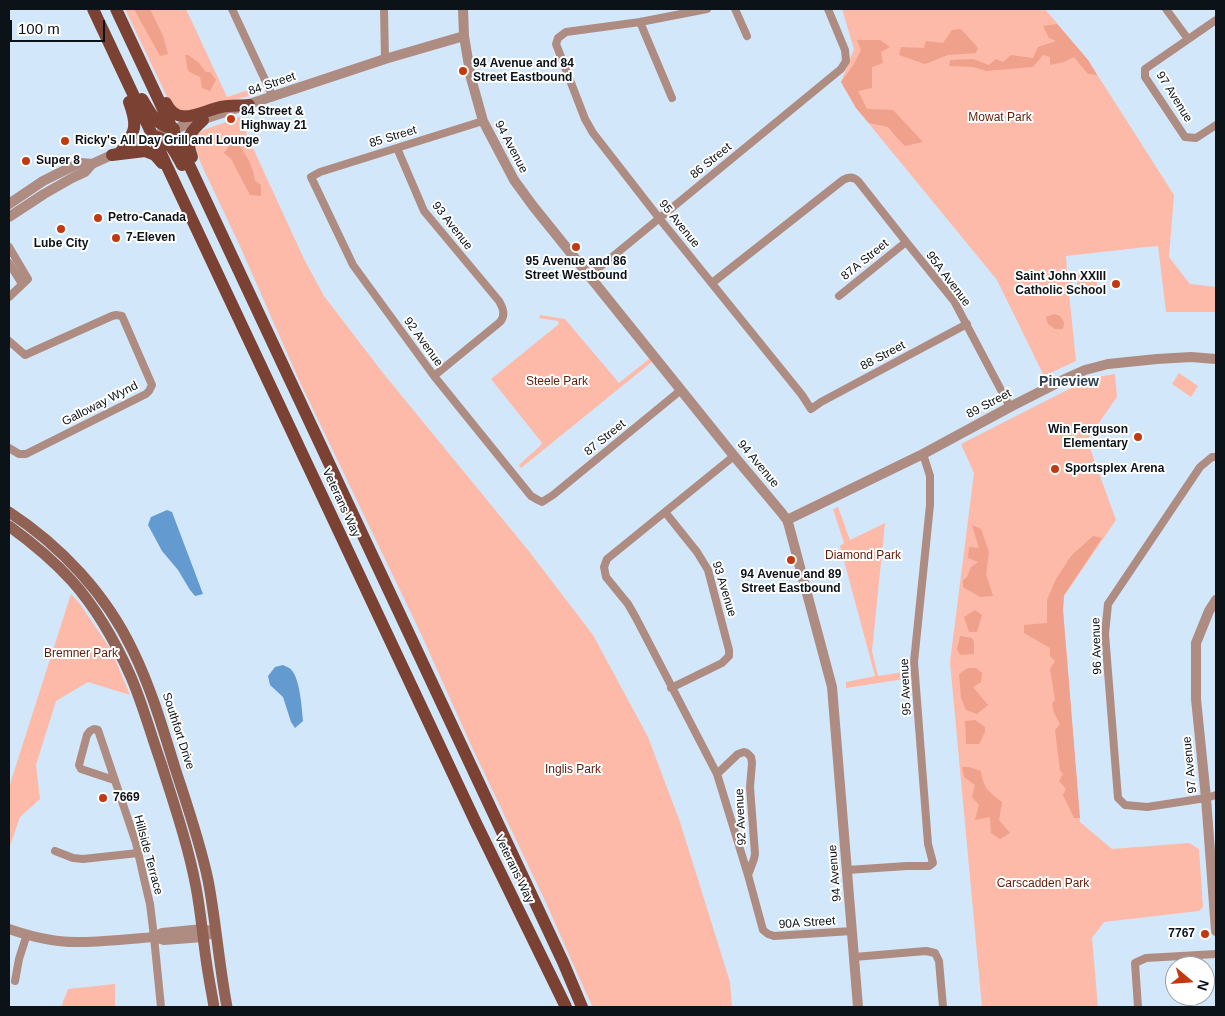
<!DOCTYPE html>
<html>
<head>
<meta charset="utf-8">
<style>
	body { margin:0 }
	#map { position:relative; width:1225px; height:1016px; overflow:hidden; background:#d3e7fb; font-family:Arial,sans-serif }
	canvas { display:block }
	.frame { position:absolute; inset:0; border:10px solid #0b1218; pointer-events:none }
	.north { position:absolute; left:1165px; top:956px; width:50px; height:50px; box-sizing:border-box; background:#fff; border:1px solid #9da0a3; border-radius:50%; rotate:108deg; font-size:14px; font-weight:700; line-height:20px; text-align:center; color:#0b1218 }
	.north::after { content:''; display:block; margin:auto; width:18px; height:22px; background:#c23910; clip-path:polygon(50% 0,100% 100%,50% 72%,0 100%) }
	.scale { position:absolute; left:10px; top:20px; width:95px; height:22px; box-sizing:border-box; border:2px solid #0b1218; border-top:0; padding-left:6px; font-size:15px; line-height:18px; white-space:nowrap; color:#0b1218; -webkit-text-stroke:4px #fff; paint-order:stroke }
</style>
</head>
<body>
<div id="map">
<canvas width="1225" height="1016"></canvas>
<div class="frame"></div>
<div class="north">N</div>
<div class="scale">100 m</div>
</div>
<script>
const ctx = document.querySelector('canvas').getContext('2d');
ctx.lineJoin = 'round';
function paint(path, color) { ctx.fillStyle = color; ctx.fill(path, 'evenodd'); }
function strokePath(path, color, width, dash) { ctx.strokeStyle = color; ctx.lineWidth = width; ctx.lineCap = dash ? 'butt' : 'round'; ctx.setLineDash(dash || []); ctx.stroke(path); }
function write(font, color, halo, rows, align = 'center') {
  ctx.font = font + ' Arial,sans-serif'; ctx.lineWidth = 4; ctx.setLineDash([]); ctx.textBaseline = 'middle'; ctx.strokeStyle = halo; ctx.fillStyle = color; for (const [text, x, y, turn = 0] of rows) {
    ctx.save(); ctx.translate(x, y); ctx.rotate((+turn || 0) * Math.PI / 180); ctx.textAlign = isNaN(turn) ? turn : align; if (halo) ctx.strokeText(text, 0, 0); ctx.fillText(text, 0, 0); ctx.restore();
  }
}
paint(new Path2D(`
	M125,9H186L227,97L258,87L257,92L254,95L228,101L183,114L169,101Z
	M842,9H1045L1088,60L1174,195L1169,257L1190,284L1216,287V312H1166L1158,246L1146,247L1066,256L1067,271L1072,273L1073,292L1069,293L1076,361L1044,376L997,280L856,108L841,82L854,49Z
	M240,117L247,135L304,259L324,296L383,373L528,550L593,635L648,737L680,822L730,982L732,1007H593L585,991L547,905L470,743L421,634L298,378L239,244L201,164L194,143L195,135L206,129Z
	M1096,273L1098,291L1078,293L1076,275Z
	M540,315L565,319L619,383L649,359L653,361L521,468L519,465L541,445L542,443L491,379L559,324L558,321L539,318Z
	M1179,373L1198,386L1191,397L1172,384Z
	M1115,374L1117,397L1087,440L1116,520L1064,596L1063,610L1080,822L1112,849L1189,843L1199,849L1203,907L1199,911L1104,922L1092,938L1098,1007H982L950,662L974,473L961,444L1081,383L1097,377Z
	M838,507L850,540L885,523L872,651L878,676L910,671L911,678L846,688V682L875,676L840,546L844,543L833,509Z
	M71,594L80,604L111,650L130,695L88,682L56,701L36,765L40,799L20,817L9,849V787Z
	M115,984V1007H61L68,989Z`), '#fdbaa8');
paint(new Path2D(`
	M134,9H150L163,36L168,54L160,56Z
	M1057,24L1088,60L1097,75L1088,74L1074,57L1064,62L1050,65V57L1043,55L1033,67L986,71L973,67L949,66L950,60L973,59L989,65L996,59L1003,62L1011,55L1033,58L1038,47L1056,41L1049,38L1043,26Z
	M961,29L978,48L976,53L948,55L925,64L899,55L901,47L924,48L926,41L943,43L952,30Z
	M857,40H880L890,47L881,52L883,63L872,67V88L858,91L867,109L893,110L923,142L905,146L898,139L888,127L869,123L856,108L841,82L854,64L861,50Z
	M185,55H188L199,63L206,72H210L216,80L210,91L202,88L200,77L188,71Z
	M231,143L238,144C246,154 254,168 255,181L261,185V196L250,195L231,159L224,153Z
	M1054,314L1060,316L1064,322L1063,329H1055L1048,324L1046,317Z
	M972,525L981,529L989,552L986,574L993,596L980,597L963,587V580L967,577L971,567L978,562L968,558L969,547L979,548Z
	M1093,536L1102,538L1064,595L1063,610L1080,818H1074L1063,795L1066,789L1059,781L1063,774L1060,771L1055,730L1060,724L1054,713L1052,704L1055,700L1050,669L1055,661L1050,656V648L1024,633V625L1047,623V600L1056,579L1071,556Z
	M975,610L982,615L977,632H969L964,617Z
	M960,636L972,638L974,642V654L960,655L957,649Z
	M968,668H976L982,673L981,682L973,687L988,705L977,714L966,710L961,698L959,674Z
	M975,720L985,727V732L979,744H966L965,721Z
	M962,767H969L981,771C983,788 989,792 1002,802L999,820L1010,833L1000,839L991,833L990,817L975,820L979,805L972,797L975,785L964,777Z`), '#efa18c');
paint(new Path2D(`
	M167,510L172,512L203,594L195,596L190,590L178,570L162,551L148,525L151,517Z
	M283,665C287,667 291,668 293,672C300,682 302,709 303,721L295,728L291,722L283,697L270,685L268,676L275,667Z`), '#639bd0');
strokePath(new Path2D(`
	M232,9L273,97
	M384,9L385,59
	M707,9L640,22L566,32L558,38L556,44L585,119L593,133L659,218L802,395L811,409L821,402L967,324
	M735,9L747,36
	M1166,9L1188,39
	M1216,20L1145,69V77L1185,137L1196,138L1216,125
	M640,22L672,98
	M483,121L320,172L311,177L353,265L434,376L531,496L538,500L542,502L553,495L681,390
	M397,148L424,211L499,301C503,308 506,315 500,322L434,376
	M9,247L28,279L9,297
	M9,263L22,284
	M589,276L841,69L846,61L845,50L828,9
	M712,283L843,180C848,177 853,176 858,181L907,243L954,301L1010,407
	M839,296L906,242
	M9,341L25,355L112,316L116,315L122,316L152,385L149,391L146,394L26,454H19L9,448
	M734,456L607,559L604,567L606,577L628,604L636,618L717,774L748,875L763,930L768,934L774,936L852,931
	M1216,457H1212L1200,467L1108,604L1105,634L1118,798L1125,805L1147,807L1206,798L1216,795
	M665,512L697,552L708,570L729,650V656L722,663L671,688
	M717,774L738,754L744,752L747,753L751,757L752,763L750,787L755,854L754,859L748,875
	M114,780L81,769L79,765L87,735L90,731L94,729L98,730L136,843L144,879L150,904L154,937L161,1007
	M55,851L73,858L83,859L138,853
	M847,870L907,866H929L933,863L928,844L914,662L930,505V476L923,454
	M854,957L926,951L935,953L939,961L943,1007
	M15,981L19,959L27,934
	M1138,1007L1135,963L1146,958L1216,954`), '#ae8c82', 8);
strokePath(new Path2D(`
	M463,9L464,36L471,78L483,121L514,180L533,206L734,456L781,512L787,520L789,526L832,687L858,1007
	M9,204L43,181L67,169L81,163L92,164
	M9,217L44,194L72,178L85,172L92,164L153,136L385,59L464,36
	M787,520L923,454L1010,407L1067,378L1085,370L1108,364L1157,359L1191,357L1216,359
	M1216,600L1209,611L1196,643V699L1206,798L1216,931
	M9,929C32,937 56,943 81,942C105,942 130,939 154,937L162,933L203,929L215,932
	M154,937L164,940L203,937L210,934`), '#ae8c82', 10);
strokePath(new Path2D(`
	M9,512C61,546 106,594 133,651C151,688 163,729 175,768C187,805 200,842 208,880C216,922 219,965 227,1007
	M9,526C31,542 53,560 72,581C97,609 116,643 131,677C143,705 151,735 161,763C174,804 188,845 196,887C201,913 203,940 207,966C209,980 212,994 214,1007`), '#916154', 11);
strokePath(new Path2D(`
	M93,9L476,823L566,1007
	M116,9L563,962L582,1007
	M142,99C151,113 156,126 174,129
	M166,103C178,128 201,111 221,107C230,105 240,106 249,105
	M153,136C170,139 174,151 182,165
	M122,150C137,131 137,124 129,102
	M112,155L145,151L155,155L162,163
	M192,157C185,138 189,133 203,120`), '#7b4233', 12);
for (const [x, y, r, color] of [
	[463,71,5,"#c23910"],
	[231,119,5,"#c23910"],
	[65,141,5,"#c23910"],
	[26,161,5,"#c23910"],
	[98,218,5,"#c23910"],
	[61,229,5,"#c23910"],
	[116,238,5,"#c23910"],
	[576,247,5,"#c23910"],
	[1116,284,5,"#c23910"],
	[1138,437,5,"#c23910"],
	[1055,469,5,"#c23910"],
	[791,560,5,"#c23910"],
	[103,798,5,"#c23910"],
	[1205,934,5,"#c23910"]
]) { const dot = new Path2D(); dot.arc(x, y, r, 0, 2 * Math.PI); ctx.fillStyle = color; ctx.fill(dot); strokePath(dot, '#fff', 2); }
write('bold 12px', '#0b1218', '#fff', [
	["94 Avenue and 84",473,64],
	["Street Eastbound",473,78],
	["84 Street &",241,112],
	["Highway 21",241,126],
	["Ricky's All Day Grill and Lounge",75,141],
	["Super 8",36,161],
	["Petro-Canada",108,218],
	["7-Eleven",126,238],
	["Lube City",61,244,"center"],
	["95 Avenue and 86",576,262,"center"],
	["Street Westbound",576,276,"center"],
	["Saint John XXIII",1106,277,"right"],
	["Catholic School",1106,291,"right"],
	["Win Ferguson",1128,430,"right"],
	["Elementary",1128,444,"right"],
	["Sportsplex Arena",1065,469],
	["94 Avenue and 89",791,575,"center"],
	["Street Eastbound",791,589,"center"],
	["7669",113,798],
	["7767",1195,934,"right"]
], 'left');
write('12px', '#0b1218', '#fff', [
	["84 Street",272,84,-19],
	["97 Avenue",1174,97,58],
	["85 Street",393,137,-17],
	["94 Avenue",511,147,62],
	["86 Street",711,161,-39],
	["95 Avenue",679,224,51],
	["93 Avenue",452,226,52],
	["87A Street",865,260,-39],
	["95A Avenue",948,279,53],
	["92 Avenue",423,342,54],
	["88 Street",883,356,-28],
	["Galloway Wynd",100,404,-27],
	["89 Street",989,404,-28],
	["87 Street",605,438,-39],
	["94 Avenue",758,464,50],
	["Veterans Way",341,503,65],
	["93 Avenue",724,589,73],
	["96 Avenue",1097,646,-92],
	["95 Avenue",906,687,-93],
	["Southfort Drive",178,731,72],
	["97 Avenue",1190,765,-96],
	["92 Avenue",741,817,-93],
	["Hillside Terrace",148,855,75],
	["Veterans Way",514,869,64],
	["94 Avenue",835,873,-95],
	["90A Street",807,923,-4]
]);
write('12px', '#601c09', '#fff', [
	["Mowat Park",1000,118],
	["Steele Park",557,382],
	["Diamond Park",863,556],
	["Bremner Park",81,654],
	["Inglis Park",573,770],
	["Carscadden Park",1043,884]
]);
write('bold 14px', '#2f3f4f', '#fff', [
	["Pineview",1069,382]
]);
</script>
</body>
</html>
